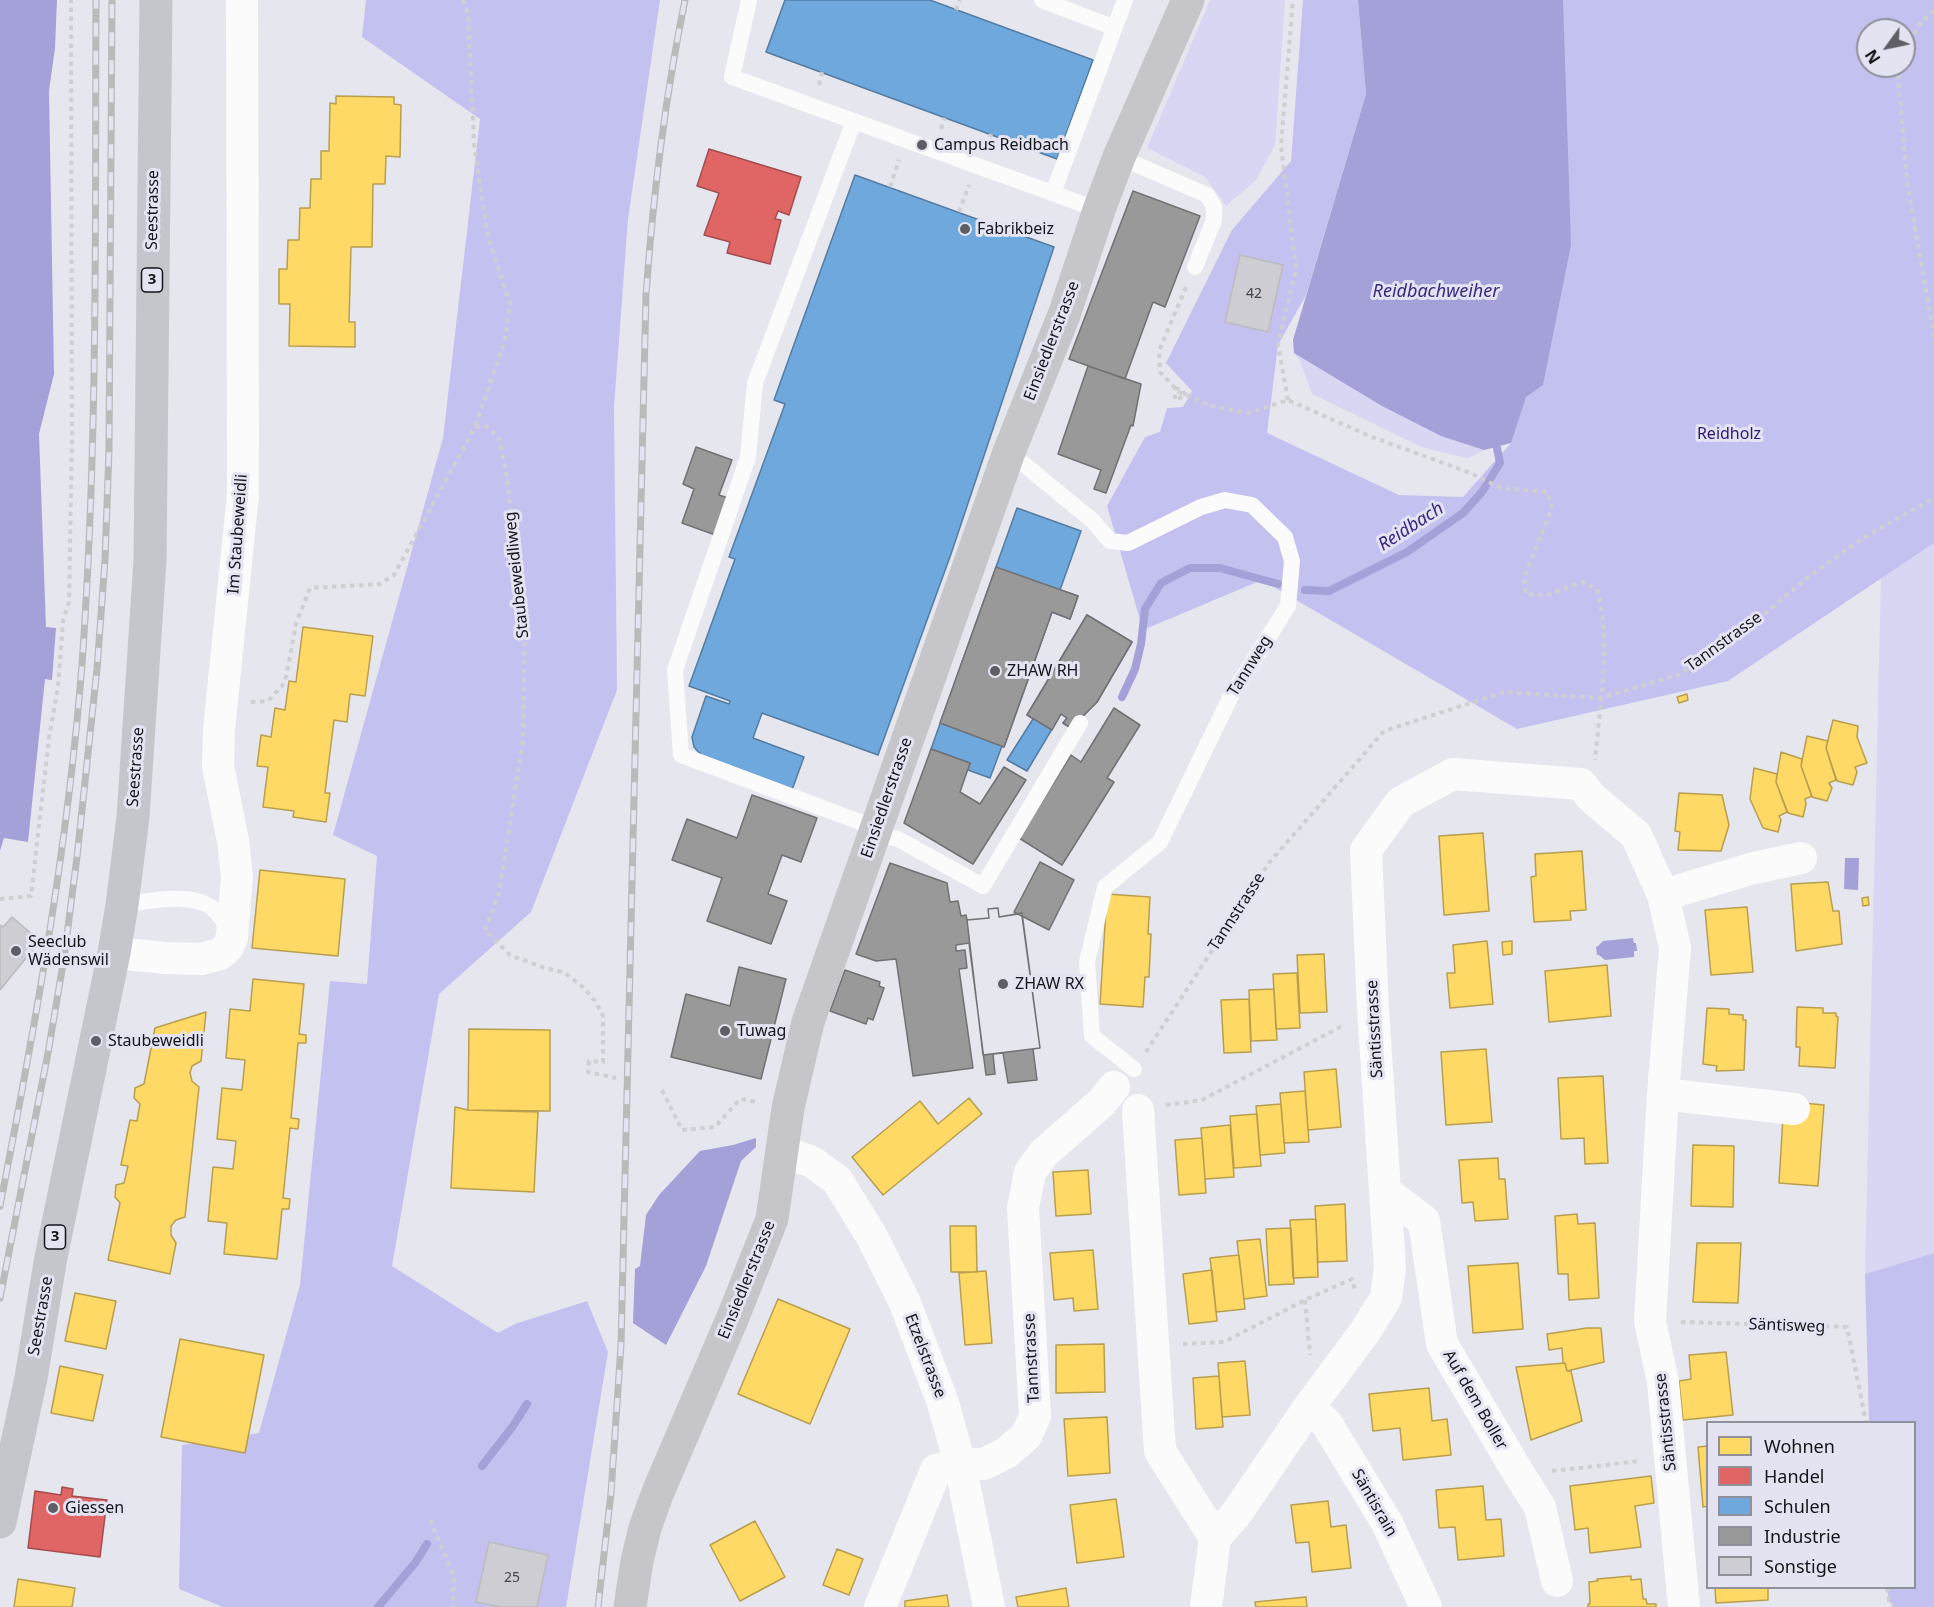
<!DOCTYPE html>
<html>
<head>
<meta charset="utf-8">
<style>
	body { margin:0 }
	#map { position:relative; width:1934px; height:1607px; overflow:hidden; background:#e6e6ee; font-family:"Noto Sans",sans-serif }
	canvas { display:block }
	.legend { position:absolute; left:1706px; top:1421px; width:210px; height:168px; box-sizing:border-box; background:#e3e3f2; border:2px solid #90909b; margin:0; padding:8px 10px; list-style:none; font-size:18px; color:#141419 }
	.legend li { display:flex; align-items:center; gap:12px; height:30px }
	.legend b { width:30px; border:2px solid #90909b }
	.north { position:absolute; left:1856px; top:18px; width:60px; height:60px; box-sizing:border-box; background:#e3e3f2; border:2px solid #90909b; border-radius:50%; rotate:237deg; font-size:16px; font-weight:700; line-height:24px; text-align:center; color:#141419 }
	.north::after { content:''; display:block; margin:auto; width:21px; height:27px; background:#5e5e64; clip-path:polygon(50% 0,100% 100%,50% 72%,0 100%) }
</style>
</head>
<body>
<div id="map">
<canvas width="1934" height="1607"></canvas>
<ul class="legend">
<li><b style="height:16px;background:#ffd966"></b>Wohnen</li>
<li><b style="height:16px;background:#e06666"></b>Handel</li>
<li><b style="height:16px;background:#6fa8dc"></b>Schulen</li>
<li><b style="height:16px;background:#999"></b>Industrie</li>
<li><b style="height:16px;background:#cdcdd3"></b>Sonstige</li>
</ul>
<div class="north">N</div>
</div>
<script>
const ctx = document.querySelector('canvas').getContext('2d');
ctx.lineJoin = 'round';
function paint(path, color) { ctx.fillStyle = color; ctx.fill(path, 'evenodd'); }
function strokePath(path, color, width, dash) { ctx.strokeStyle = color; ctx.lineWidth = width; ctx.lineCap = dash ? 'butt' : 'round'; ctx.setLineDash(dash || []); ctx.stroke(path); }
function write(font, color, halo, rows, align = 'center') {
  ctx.font = font + ' "Noto Sans",sans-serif'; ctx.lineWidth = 6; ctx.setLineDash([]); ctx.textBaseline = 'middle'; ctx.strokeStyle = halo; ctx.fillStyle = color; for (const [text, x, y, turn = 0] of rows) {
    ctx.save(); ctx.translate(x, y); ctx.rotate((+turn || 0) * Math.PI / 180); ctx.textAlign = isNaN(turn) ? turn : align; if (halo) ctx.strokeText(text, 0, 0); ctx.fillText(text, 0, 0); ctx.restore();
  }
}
paint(new Path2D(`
	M1210,0H1285L1275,145L1256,180L1226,206L1205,177L1147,148Z
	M1294,353L1484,450L1468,458L1424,448L1312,394L1300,361Z
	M1934,543V1253L1865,1274L1881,578Z`), '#d7d6f3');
paint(new Path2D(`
	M366,0H660L628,219L614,407L617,690L531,912L439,994L392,1266L498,1333L515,1324L587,1301L608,1352L566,1607H223L179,1589L182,1445L259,1433L300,1285L330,981L367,984L377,856L333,835L443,438L480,119L362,37Z
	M1303,0H1358L1366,94L1306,295L1278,345L1267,433L1399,495L1463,497L1511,443L1562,0H1934V543L1728,681L1517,729L1262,580L1143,630L1107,506L1145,437L1160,432L1167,408L1183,407L1192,391L1166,363L1232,230L1291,161ZM1868,30H1904V66H1868Z
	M1934,1253V1607H1894L1889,1601L1887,1588H1914V1422H1869L1865,1274Z`), '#c3c1f0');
paint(new Path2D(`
	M0,0H57L55,48L49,91L54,374L39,434L46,627L56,628L52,680L45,679L28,842L4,838L0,851Z
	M1358,0H1563L1571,245L1543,385L1526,397L1511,443L1484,450L1441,436L1382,406L1294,353L1293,340L1366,94Z
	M1845,858H1859L1858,890L1844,889Z
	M1633,938L1634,943H1636L1637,951H1634V957L1605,960L1599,955H1597L1596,947L1598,946L1603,941Z
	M756,1138V1147L741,1161L706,1266L666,1345L633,1323L635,1269L640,1266L646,1215L659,1195L700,1151L733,1145Z`), '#a4a0d8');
const homes = new Path2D(`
	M336,96L394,97V104L401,105L400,157L386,156L385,184H373L372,247H351L349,322H355V347L289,346L290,304H279V269H287L288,240H299L300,208H310L311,179H321V151H329L330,103L336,104Z
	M303,627L373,636L365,696L350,694L347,722L334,720L325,793H330L326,822L293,817L294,811L263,807L268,767L257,766L261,735L271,737L275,708L285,710L289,681L296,682Z
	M1687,694L1688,700L1679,703L1677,697Z
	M1833,720L1858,726L1857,737L1867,763L1855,767L1857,772L1853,785L1837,781L1826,748Z
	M1807,736L1828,741L1826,748L1836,780L1829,783L1832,788L1827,801L1812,797L1801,766Z
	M1781,752L1802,759L1801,766L1812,796L1805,799L1806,804L1803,817L1788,813L1776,782Z
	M1754,768L1777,774L1776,782L1787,812L1779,816L1781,820L1778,832L1763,828L1750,799Z
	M1679,793L1722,795L1729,825L1721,851L1678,850L1680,832L1675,831Z
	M1483,833L1489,911L1444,915L1439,836Z
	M1582,851L1586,910L1570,911L1571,920L1534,922L1531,877L1536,876L1535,854Z
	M260,870L345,879L338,956L252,948Z
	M1828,882L1833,911H1839L1842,944L1796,951L1791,884Z
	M1107,894L1150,897L1148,934H1151L1149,977H1145L1143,1007L1100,1004Z
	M1868,897L1869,905L1863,906L1862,898Z
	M1747,907L1753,972L1711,975L1705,910Z
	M1487,941L1493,1004L1450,1008L1447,973H1455L1453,945Z
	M1512,941V954L1503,955L1502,942Z
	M1324,954L1327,1012L1300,1013L1297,955Z
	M1607,965L1611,1016L1549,1022L1545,971Z
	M1297,973L1300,1028L1276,1029L1273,974Z
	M253,979L304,984L299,1034L306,1035V1043H298L291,1118L299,1119L298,1129L290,1128L283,1198L290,1199L289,1209H282L277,1259L224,1254L227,1223L208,1221L213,1167L233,1169L236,1141L217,1139L222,1088L242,1090L245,1060L226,1058L230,1009L250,1011Z
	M1274,989L1277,1040L1251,1041L1249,990Z
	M1249,999L1251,1052L1224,1053L1221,1000Z
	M1797,1007L1823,1008V1013H1836V1016L1838,1017L1835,1068L1799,1066L1800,1047H1796Z
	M1707,1008L1729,1009V1014L1743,1015V1020H1746L1744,1070L1716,1071L1717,1066L1703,1064Z
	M206,1012L201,1061L192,1066L190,1073L192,1081L199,1087L185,1217L176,1220L171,1226V1235L176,1243L170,1274L108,1260L120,1203L115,1197L116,1185L124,1183L128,1166L121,1165L130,1120L137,1121L140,1104L134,1098L135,1088L144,1084L155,1028Z
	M469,1029L550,1030V1111L468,1110Z
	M1486,1049L1492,1122L1446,1125L1441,1052Z
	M1336,1069L1341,1127L1308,1130L1304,1072Z
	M1603,1076L1608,1163L1585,1164L1584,1138L1561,1139L1558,1078Z
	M1305,1091L1309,1142L1284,1143L1280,1093Z
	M969,1098L982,1114L883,1195L852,1157L920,1101L938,1124Z
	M1803,1103L1824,1105L1818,1186L1779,1183L1783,1117Z
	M1281,1104L1285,1153L1260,1155L1256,1106Z
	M455,1107L468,1110L538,1112L534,1192L451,1188Z
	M1257,1114L1261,1166L1234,1168L1230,1116Z
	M1230,1125L1234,1177L1205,1179L1201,1128Z
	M1202,1138L1206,1193L1179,1195L1175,1140Z
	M1693,1145L1734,1146L1733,1207L1691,1206Z
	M1498,1158L1499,1179H1505L1508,1219L1475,1221L1473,1202L1462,1203L1459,1160Z
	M1088,1170L1091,1214L1056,1216L1053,1172Z
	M1345,1204L1347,1261L1318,1262L1315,1206Z
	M1577,1214L1578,1224L1595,1223L1599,1298L1569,1300L1568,1274H1558L1555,1216Z
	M1316,1219L1318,1277L1293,1278L1290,1220Z
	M950,1226H976L977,1272H951Z
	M1291,1228L1294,1284L1269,1285L1266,1229Z
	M1260,1239L1267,1296L1244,1299L1237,1241Z
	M1697,1243H1741L1738,1303L1693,1302Z
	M1093,1250L1098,1309L1074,1311L1073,1298L1054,1300L1050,1253Z
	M1239,1255L1245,1309L1216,1312L1210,1258Z
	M1518,1263L1523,1329L1473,1333L1468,1266Z
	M1212,1270L1217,1321L1189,1324L1183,1274Z
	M986,1271L992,1343L965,1345L959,1273Z
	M75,1293L116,1301L106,1349L65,1341Z
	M778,1299L850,1329L810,1424L738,1394Z
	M1587,1328H1601L1604,1362L1567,1371L1565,1363H1563L1562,1348L1549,1350L1547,1334Z
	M180,1339L264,1355L245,1453L161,1437Z
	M1104,1344L1105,1392L1056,1393V1345Z
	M1726,1352L1733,1415L1683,1420L1679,1381L1691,1379L1689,1355Z
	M1245,1361L1250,1415L1222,1417L1218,1363Z
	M1565,1363L1567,1371H1571L1582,1421L1531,1440L1516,1367Z
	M60,1366L103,1375L93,1421L51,1413Z
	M1219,1376L1223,1427L1196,1429L1193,1378Z
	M1429,1388L1432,1421L1447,1419L1451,1455L1403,1460L1400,1428L1373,1431L1369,1394Z
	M1107,1417L1110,1473L1068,1476L1064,1419Z
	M1708,1446V1506L1703,1507L1698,1447Z
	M1651,1476L1654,1503L1635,1506L1641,1547L1590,1553L1588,1528L1575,1530L1570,1486Z
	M1483,1486L1486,1520L1501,1519L1504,1556L1458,1560L1455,1527L1439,1528L1436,1490Z
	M1116,1499L1124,1557L1077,1563L1070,1505Z
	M1328,1501L1331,1527L1346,1525L1351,1568L1312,1572L1309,1542L1296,1543L1291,1505Z
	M755,1521L785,1577L740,1601L710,1545Z
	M837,1549L863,1559L849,1595L823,1585Z
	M1631,1576V1580L1641,1579L1643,1599H1646L1647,1604H1656V1607H1588V1604H1590L1589,1582L1598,1581L1597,1579Z
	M18,1579L75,1588L72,1607H14Z
	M1066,1588L1069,1607H1018L1016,1597Z
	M1715,1588H1768V1600L1716,1603Z
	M947,1595L949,1607H905V1601Z
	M1306,1597L1307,1607H1256L1255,1602Z`);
paint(homes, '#ffd966');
strokePath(homes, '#b89e4f', 1.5);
const shops = new Path2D(`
	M709,149L801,177L789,215L778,211L775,219L781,220L770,264L727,253L730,242L704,235L719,193L697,186Z
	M62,1487L73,1489L72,1496L107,1500L100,1557L28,1548L35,1491L61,1495Z`);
paint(shops, '#e06666');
strokePath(shops, '#a34d4f', 1.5);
const schools = new Path2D(`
	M785,0H930L1093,60L1057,159L766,52Z
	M855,175L1054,247L951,554L878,755L762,713L753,738L804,757L792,790L702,756L694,747L692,737L706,696L729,704L730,701L689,686L735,559L729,557L785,404L774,400Z
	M1017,508L1081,531L1060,590L1078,596L1070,619L1052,612L1004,747L1002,746L990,778L968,770L970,763L931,749Z
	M1087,615L1132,642L1097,702L1071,728L1063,723L1067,718L1061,714L1027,771L1007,760L1033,719L1027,715Z`);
paint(schools, '#6fa8dc');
strokePath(schools, '#547ca2', 1.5);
const industry = new Path2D(`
	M1133,191L1200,216L1165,307L1153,302L1125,379L1069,359Z
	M1088,366L1141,384L1133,426L1131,425L1106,493L1094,489L1101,470L1058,454Z
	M696,447L732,460L719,495L731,499L718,536L682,523L694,489L683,484Z
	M996,567L1078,596L1070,619L1052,612L1004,747L940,723Z
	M1087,615L1132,642L1097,702L1071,728L1063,723L1067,718L1061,714L1052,730L1027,715Z
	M1114,708L1140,725L1107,778L1114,782L1062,865L1019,838L1071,755L1081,762Z
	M931,749L970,763L960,792L980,804L1004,767L1026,780L973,864L904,823Z
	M752,795L817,818L801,862L782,855L768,894L787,901L771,944L707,921L722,878L672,860L687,819L737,838Z
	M1040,862L1074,880L1049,930L1014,912Z
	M890,863L947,883L950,902L958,901L961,916L966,915L967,920L989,918L988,909L998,908L999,917L1018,914L1022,916L1040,1048L1033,1049L1037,1080L1008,1083L1003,1053L993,1054L995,1074L986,1075L969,943L956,945V951L965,950L967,968L959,969L973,1068L913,1076L896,959L876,961L856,954Z
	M998,908L999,917L1022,913L1040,1048L983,1055L967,920L989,918L988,909Z
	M739,967L786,979L761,1079L671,1057L686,994L730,1006Z
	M845,970L880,982L879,986L884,988L873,1020L868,1018L866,1024L830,1011Z`);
paint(industry, '#999');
strokePath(industry, '#717173', 1.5);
strokePath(new Path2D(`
	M1305,590L1329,591L1407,552L1463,513L1482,492L1500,463L1497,448
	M1122,697L1135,669L1141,644L1145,609L1161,583L1190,568H1220L1278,584
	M482,1466L513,1426L527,1404
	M378,1607L415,1563L427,1544`), '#a4a0d8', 8);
const building = new Path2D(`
	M1240,255L1283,265L1268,332L1225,322Z
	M12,917L40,941L0,990V925L3,927Z
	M489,1542L548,1555L537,1607H501L476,1602Z`);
paint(building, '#cdcdd3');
strokePath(building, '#bbbbc0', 1.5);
strokePath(new Path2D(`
	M463,0L468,13L474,143L488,238L510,303L505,340L475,427
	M956,10L960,0
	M1904,59L1918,26L1934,10
	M1901,66L1898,75L1907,182L1934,337
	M819,85L822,72
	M941,129L945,118
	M988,146L991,134
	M890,187L899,160
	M959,212L969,185
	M1186,287L1159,351L1160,372L1179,392L1212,406L1248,413L1288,400L1372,437L1468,472L1501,488L1547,492L1552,507L1524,578L1526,594L1545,596L1582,582L1597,589C1612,644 1600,704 1595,760
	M1175,388L1181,389L1186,395L1175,400Z
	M1288,400L1278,345L1296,269L1281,146L1293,0
	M251,702L268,701L282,686L286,677L296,624L310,588L380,584L394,575L475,427L486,426L499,438L506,472L525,620L523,740L499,893L485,930L510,955L542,967L565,973L584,988L595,1001L603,1016V1062L589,1061L588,1072L616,1078
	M0,899L31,896L49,738L58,687L63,621L69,602L72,441L71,0
	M1146,1052L1269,863L1384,731L1504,692L1600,698L1678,675L1735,638L1811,575L1863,538L1934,498
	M662,1090L682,1130L715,1127L740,1099L758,1102
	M1166,1105L1202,1100L1344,1025
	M1305,1300L1310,1355
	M1681,1322L1847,1327L1866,1422
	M1183,1344L1224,1342L1305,1300L1352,1279L1355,1290
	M1552,1471L1640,1461
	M430,1520L454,1576L453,1607
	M1887,1588L1889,1601L1894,1607`), '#cfcfd2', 4, [4.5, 4.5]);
strokePath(new Path2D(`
	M749,0L732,77L1099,210
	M1042,0L1115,28
	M854,121L755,383L748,457L675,670L681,755L876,828
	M1119,157L1207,195L1214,206V220L1195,267
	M1053,193L1125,0
	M1009,452L1093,521L1110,541L1128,543L1201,507L1225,500L1252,505L1285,537L1292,561L1288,606L1231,696L1160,842L1105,887L1087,962L1092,1036L1134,1069
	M874,834L898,839L983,886L1080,723
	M122,905C147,901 189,892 211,907C219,913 226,925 230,934`), '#fbfbfc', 16);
strokePath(new Path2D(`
	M1663,895L1754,868L1801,858
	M114,953L166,958L201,959L220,954L228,947L232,937L237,877L233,841L218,766L219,730L243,494L242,0
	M1663,1094L1794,1109
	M1138,1110L1160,1451L1215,1538
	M782,1151L812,1162L837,1180L871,1235L905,1303L943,1403L960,1464L989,1607
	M1385,1191L1424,1221L1442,1344L1519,1474L1540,1507L1557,1581
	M1309,1407L1327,1424L1387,1523L1426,1607
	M880,1607L936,1470L960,1464H984L1006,1453L1026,1436L1035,1416L1023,1208L1030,1172L1044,1153L1101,1103L1114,1087
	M1206,1607L1215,1538L1236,1514L1309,1407L1364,1333L1386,1298L1390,1267L1373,1009L1366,850L1401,802L1453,774L1581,784L1591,797L1636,835L1663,895L1675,948L1663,1094L1650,1321L1663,1382L1684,1607`), '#fbfbfc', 32);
strokePath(new Path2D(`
	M630,1607L637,1561L645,1528L658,1492L733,1317L772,1219L788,1108L808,1022L1009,452L1064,315L1099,210L1119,157L1188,0`), '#c6c6ca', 33);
strokePath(new Path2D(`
	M0,1522L31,1378L51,1257L114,953L122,905L133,817L150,560L156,0`), '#c5c5cc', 33);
const rail = new Path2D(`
	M0,1206C35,1026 68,847 82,664C98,443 95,221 96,0
	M0,1298L48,1053L64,958L77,857L97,669L105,560L109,450L112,0
	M598,1607L611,1493L621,1345L646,295C653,195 665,98 685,0`);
strokePath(rail, '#bababb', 7);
strokePath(rail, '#e3e3f2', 4.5, [14]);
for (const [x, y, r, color] of [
	[922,145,6,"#5e5e64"],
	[965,229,6,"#5e5e64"],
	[995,671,6,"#5e5e64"],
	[16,951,6,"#5e5e64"],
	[1003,984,6,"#5e5e64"],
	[725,1031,6,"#5e5e64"],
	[96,1041,6,"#5e5e64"],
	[53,1508,6,"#5e5e64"]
]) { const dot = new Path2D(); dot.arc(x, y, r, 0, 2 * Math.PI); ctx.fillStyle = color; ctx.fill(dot); strokePath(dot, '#e3e3f2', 2); }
write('14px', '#434348', null, [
	["42",1254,294],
	["25",512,1578]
]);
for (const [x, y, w] of [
	[152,280,21],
	[55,1237,21]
]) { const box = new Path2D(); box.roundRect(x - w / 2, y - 12, w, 24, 4.5); ctx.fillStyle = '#e3e3f2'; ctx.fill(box); strokePath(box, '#141419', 1.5); }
write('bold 15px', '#141419', null, [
	["3",152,280],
	["3",55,1237]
]);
write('16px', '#141419', '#e3e3f2', [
	["Campus Reidbach",934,145],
	["Fabrikbeiz",977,229],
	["ZHAW RH",1007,671],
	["Seeclub",28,942],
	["Wädenswil",28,960],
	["ZHAW RX",1015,984],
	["Tuwag",737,1031],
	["Staubeweidli",108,1041],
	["Giessen",65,1508]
], 'left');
write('16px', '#141419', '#e3e3f2', [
	["Seestrasse",153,210,-89],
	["Einsiedlerstrasse",1052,341,-69],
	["Im Staubeweidli",238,534,-86],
	["Staubeweidliweg",517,575,-96],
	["Tannstrasse",1724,642,-36],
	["Tannweg",1250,666,-58],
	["Seestrasse",136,767,-86],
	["Einsiedlerstrasse",887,798,-71],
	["Tannstrasse",1237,912,-57],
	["Säntisstrasse",1375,1029,-93],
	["Einsiedlerstrasse",747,1280,-68],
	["Seestrasse",41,1316,-80],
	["Säntisweg",1787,1326,2],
	["Etzelstrasse",925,1356,69],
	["Tannstrasse",1032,1358,-93],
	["Auf dem Boller",1475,1400,60],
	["Säntisstrasse",1666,1422,-96],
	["Säntisrain",1374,1503,60]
]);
write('16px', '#2f1772', '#e3e3f2', [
	["Reidholz",1729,434]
]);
write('italic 18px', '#3a2781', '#e3e3f2', [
	["Reidbachweiher",1436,292],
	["Reidbach",1411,527,-33]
]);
</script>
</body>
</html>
